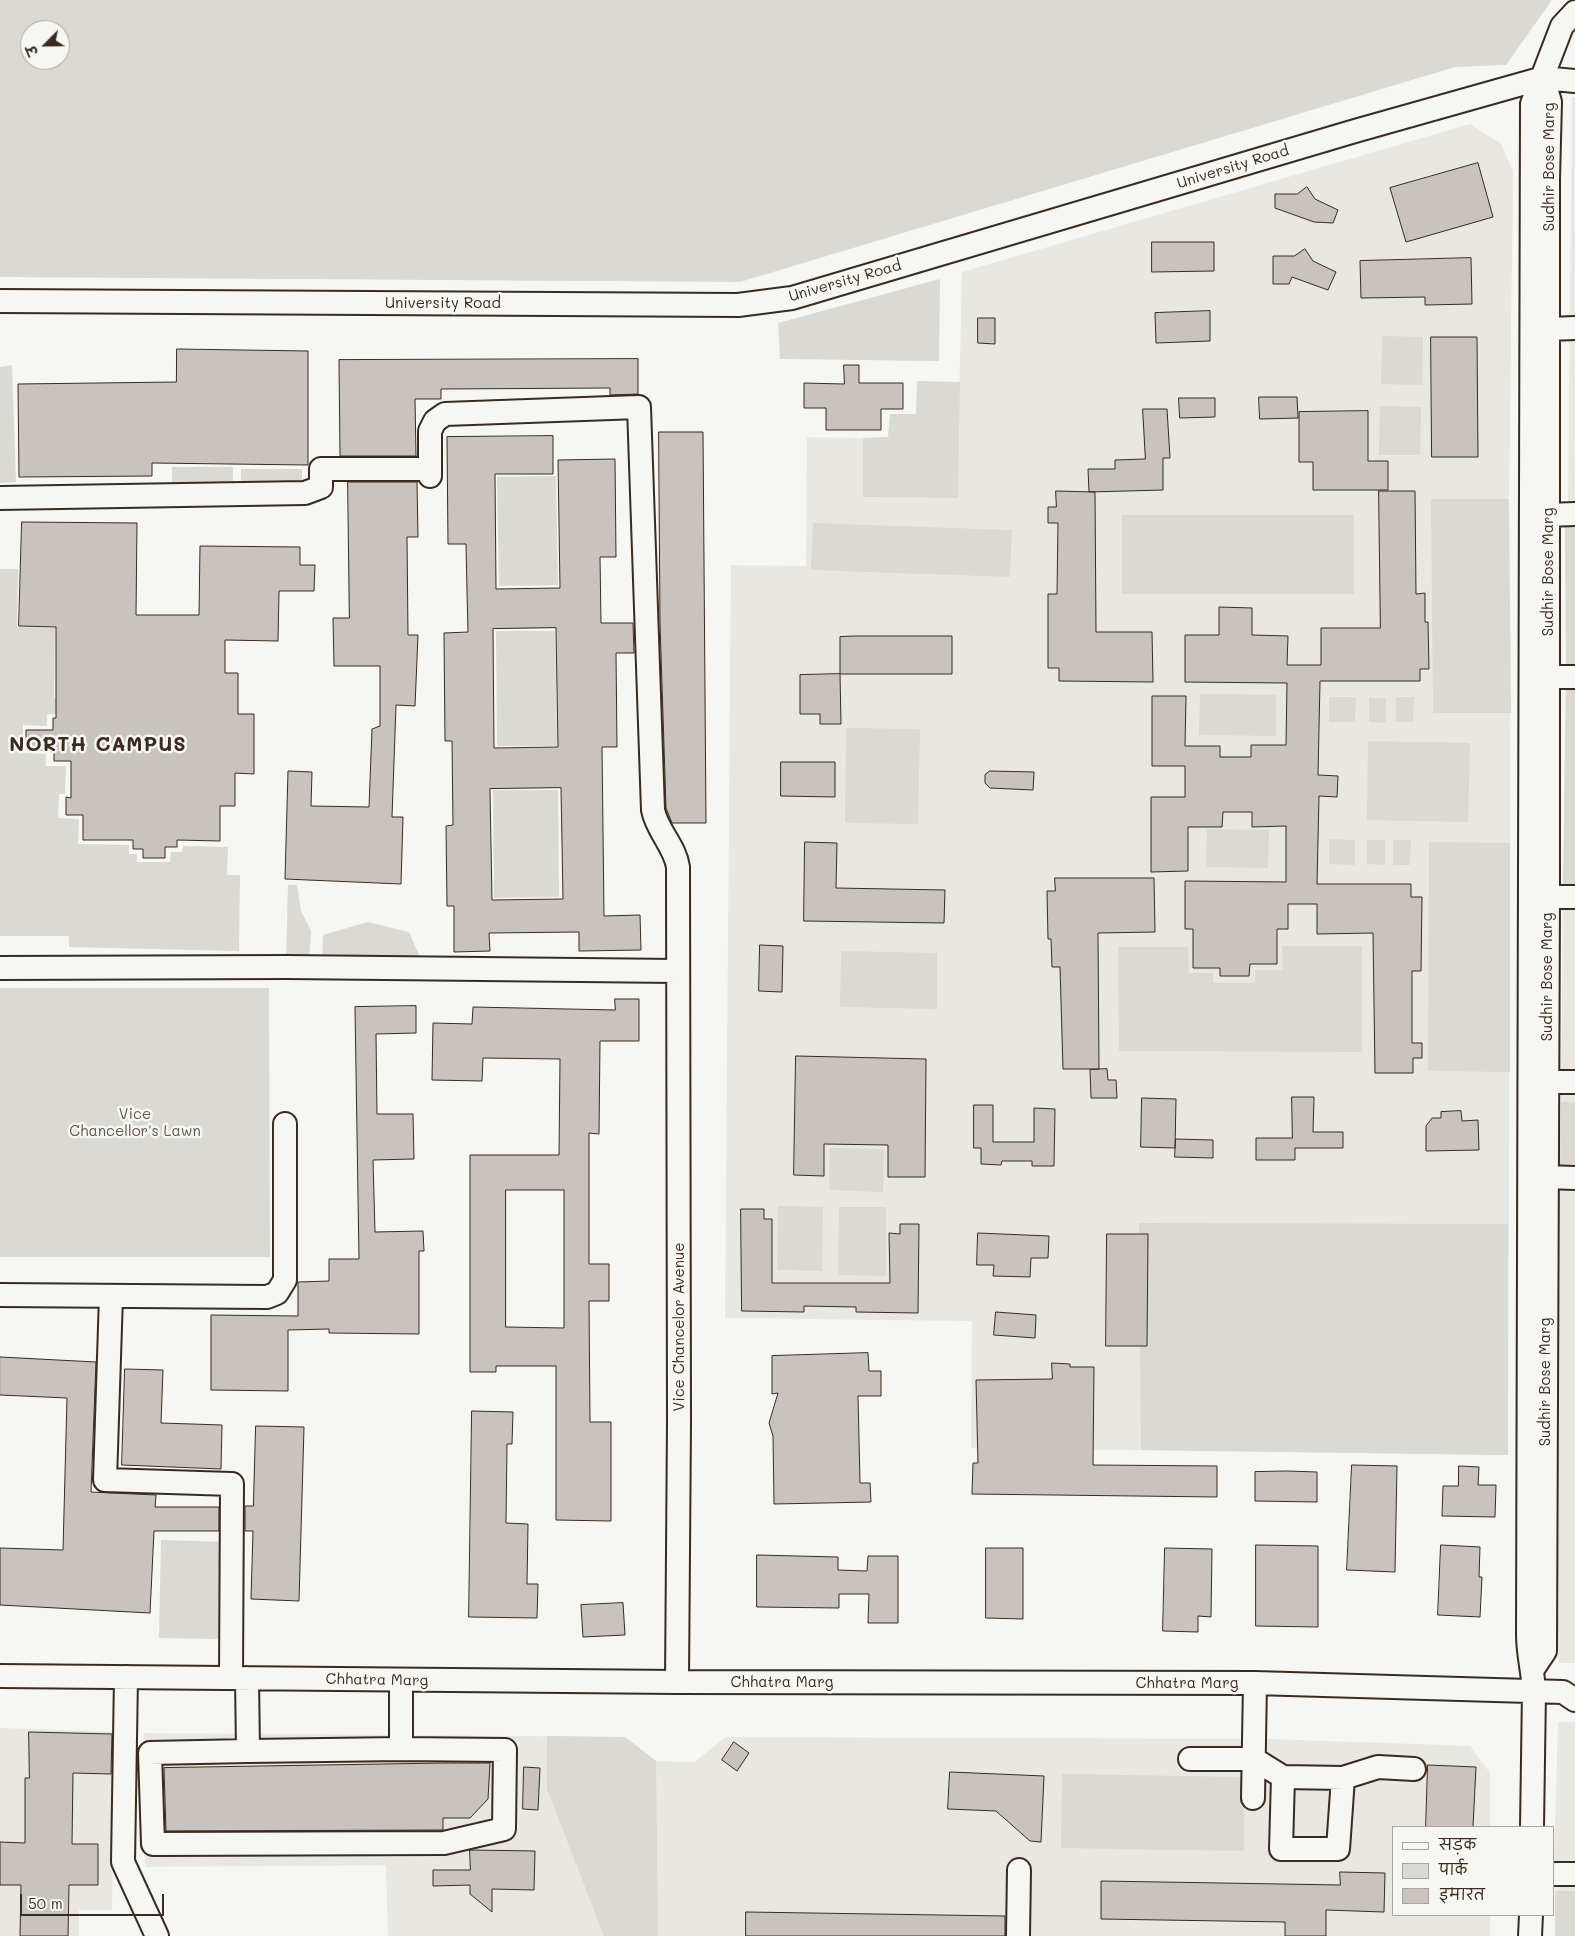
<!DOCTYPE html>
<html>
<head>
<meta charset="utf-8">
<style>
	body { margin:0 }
	#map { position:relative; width:1575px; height:1936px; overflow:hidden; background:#f6f6f2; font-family:Mali,"Playpen Sans Deva",sans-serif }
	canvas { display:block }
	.legend { position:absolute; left:1392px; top:1826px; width:162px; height:90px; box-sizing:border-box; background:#f6f6f2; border:1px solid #aba49d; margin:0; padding:6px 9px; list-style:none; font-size:15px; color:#3b2a1e }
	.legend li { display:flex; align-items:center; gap:10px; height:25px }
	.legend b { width:25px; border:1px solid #aba49d }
	.north { position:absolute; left:20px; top:20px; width:50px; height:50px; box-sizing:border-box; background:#f6f6f2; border:1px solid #aba49d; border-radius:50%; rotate:247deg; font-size:14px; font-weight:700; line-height:20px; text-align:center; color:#3b2a1e }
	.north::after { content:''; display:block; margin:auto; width:18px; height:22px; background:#3b2a1e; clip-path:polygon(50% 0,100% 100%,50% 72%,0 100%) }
	.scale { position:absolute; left:20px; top:1894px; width:144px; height:22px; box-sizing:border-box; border:2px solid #3b2a1e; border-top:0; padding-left:6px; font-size:15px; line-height:18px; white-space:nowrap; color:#3b2a1e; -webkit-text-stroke:4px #f6f6f2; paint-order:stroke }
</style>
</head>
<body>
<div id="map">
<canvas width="1575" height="1936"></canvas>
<ul class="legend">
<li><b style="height:6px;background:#f6f6f2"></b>सड़क</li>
<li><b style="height:14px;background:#dad9d3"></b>पार्क</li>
<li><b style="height:14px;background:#c8c3be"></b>इमारत</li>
</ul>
<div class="north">उ</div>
<div class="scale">50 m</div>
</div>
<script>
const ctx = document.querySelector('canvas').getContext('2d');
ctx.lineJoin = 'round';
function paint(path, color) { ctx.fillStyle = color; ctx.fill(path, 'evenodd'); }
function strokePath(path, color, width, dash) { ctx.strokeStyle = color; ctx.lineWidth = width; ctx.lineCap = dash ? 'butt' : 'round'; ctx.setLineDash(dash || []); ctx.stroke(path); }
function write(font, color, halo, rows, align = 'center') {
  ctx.font = font + ' Mali,sans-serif'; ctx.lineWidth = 5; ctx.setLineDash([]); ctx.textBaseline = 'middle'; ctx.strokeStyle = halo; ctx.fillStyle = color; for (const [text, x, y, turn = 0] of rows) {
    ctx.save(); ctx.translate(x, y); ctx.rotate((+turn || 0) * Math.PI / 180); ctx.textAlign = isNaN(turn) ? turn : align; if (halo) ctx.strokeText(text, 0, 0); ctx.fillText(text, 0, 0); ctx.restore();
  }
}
paint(new Path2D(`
	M1572,97H1575V1663H1558L1560,1172L1566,665L1565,521L1568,514Z
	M1470,124L1501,144L1513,171L1509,499L1510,843L1508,1455L971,1448L972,1321L725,1318L731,565L806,566L807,437L863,438L864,497L957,498L962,272Z
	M1558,1722H1575V1936H1555L1556,1874L1554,1858Z
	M0,1728L114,1732L112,1910H79V1936H0Z
	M144,1733L625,1737L656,1761L694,1762L726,1737L1269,1739L1470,1746L1490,1773V1827H1394V1915H1490V1936H388L386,1865L145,1867Z`), '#e8e7e2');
paint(new Path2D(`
	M0,0H1552L1506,65L1455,67L740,282L0,277ZM30,30H60V60H30Z
	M940,279L939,361L780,359L778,323Z
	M1382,336L1423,337L1422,385L1381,384Z
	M12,365L16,482L0,483V367Z
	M917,381L960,382L958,498L863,497V438L888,437L890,414H916Z
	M1380,406L1421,407L1420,455H1379Z
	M172,467H233V486H172Z
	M241,469H302V488H241Z
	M556,476L558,585L499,586L497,477Z
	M1431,499H1509L1511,713H1433Z
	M1122,515H1354V594H1122Z
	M1565,521H1575V665H1566Z
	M813,523L1012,530L1010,577L811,570Z
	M0,569H18L17,627L55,628L54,698H68L67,715L47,714V726L23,725V753L46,754V766H66L65,794H59L58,818L79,819L78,844L129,845V854H137V862H170L171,852H182L183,846L228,847L227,875H240L239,951L69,947V936H0Z
	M496,631H555L557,746H497Z
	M1566,682L1575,683V888H1563Z
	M1200,694L1276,695V736L1199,735Z
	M1329,697H1356L1355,722H1329Z
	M1396,697H1414L1413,722H1396Z
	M1369,698H1386V723L1369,722Z
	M846,728L920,729L918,824L845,823Z
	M1368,741L1470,743L1468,822L1367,820Z
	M493,790H558L559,897L494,898Z
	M1207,829L1269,830L1268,868L1206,867Z
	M1329,839L1355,840V865L1329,864Z
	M1367,840H1385V865L1367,864Z
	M1393,840H1411L1410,865H1393Z
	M1429,842L1510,843V1072L1428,1071Z
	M288,885H297L301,911L311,931L309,961H286Z
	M368,922L409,932L422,962L322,963L323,935Z
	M1282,946H1362V1052L1119,1051L1118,947H1188L1189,973H1213V983H1255V970H1283Z
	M841,951L937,953V1009L840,1007Z
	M0,988H269L270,1257H0Z
	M1561,1102H1575V1172H1560Z
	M830,1148L884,1149L883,1192L829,1190Z
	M778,1206L823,1207L822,1271L777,1270Z
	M839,1207H886V1276L838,1275Z
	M1139,1223L1508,1224V1455L1141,1450Z
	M161,1540L225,1542L222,1639L159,1638Z
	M547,1736L625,1737L656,1761L658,1936H604L547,1789Z
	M1062,1774L1244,1777V1851L1061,1848Z
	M1555,1891H1575V1936H1555Z`), '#dad9d3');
const building = new Path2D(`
	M1478,163L1493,217L1406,242L1390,188Z
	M1307,187L1315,199L1338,210L1333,223L1314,222L1275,208V194H1297Z
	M1152,242H1214V271L1152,272Z
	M1305,249L1313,261L1336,272L1328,290L1292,277L1289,284H1273V256H1294Z
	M1471,258L1472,304L1425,305V297L1361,298L1360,261Z
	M1210,311V341L1156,343L1155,313Z
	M978,318H995V344L978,343Z
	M1431,337H1477L1478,457H1432Z
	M177,349L308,351V465L152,463V476L19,477L18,384L176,382Z
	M638,359V394L610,395V388L441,389V399H415L416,456H340L339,360Z
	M844,365H859V383H903V409H881V430H826V408H804V383L844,384Z
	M1259,397H1297L1298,418L1260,419Z
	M1179,398H1215V417L1180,418Z
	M1143,409H1167L1170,458H1163V490L1089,492L1088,469H1115V460L1145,459Z
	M1368,411V461H1388V490H1313V462H1299V412Z
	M659,432H703L706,823H672L666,808L660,623Z
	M553,436V474H495L496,589L560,588L558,460L615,459L616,557H600L601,623H633L634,653H616L617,747H602L604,916L640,915L641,950L579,951V932L489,933L490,951L454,952V906H447L446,826L453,825L452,741H445L444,633L468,632L467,591L466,544H448L447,437ZM556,628L558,747L494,748L493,629ZM561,788L563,899L492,900L490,789Z
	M348,482H417L418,537H407L408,635H418L415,706L396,705L392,817H403L401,884L285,879L288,771L312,772L311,806L369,807L372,729L380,726V666H334L333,618H349Z
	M1056,491L1095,492L1096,632H1152L1153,682L1059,681V668H1048V594H1057L1058,523H1048V507H1056Z
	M1379,491H1415L1416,594L1425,593V622H1428L1429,669H1420V681H1320L1318,775L1338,776L1337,797L1319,796L1317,884H1411V897H1422L1421,971H1412V1043H1422V1058H1413V1073H1375L1373,933L1317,934V904H1288V929H1277V964H1250L1249,976H1220V968H1193V929H1185V881L1286,882V826L1252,827V812H1223L1222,827H1188V871L1151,872V797H1185V766H1152V696H1186L1185,746H1220V757H1251V745H1286L1287,683L1185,682V635H1219V607L1252,608V635L1288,636L1287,665H1321V628H1380Z
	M22,522L137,523L136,615H199L200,546L300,547V565H315L314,591H279L278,641L225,640V673H238V714H254V774L235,773V806H220V841L177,840V847H165V858H143V849H133V840H83V815H66V797L71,798V761H54V750H26V730H53V718H56V627L19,626Z
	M855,636H952V674H840V637Z
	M840,674L841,724H820V714H800V675Z
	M781,762H835V797L781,796Z
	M990,771L1034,772L1033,790L990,788L985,783V775Z
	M805,842L837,843L836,888L945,890L944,923L804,921Z
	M1055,878H1154L1155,932L1098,933L1099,1069H1063L1060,967H1052L1051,939H1048L1047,891H1055Z
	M760,945L783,946L782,992L759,991Z
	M615,999H639V1041H600L599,1134L589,1133V1264H609V1301H589L590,1422H611V1521L556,1520V1366H496V1372H470V1155H559L560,1059L483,1058L482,1081L432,1080L433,1023L472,1024L473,1007L615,1010ZM506,1190H564V1328L506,1327Z
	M416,1006V1033L376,1034L377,1114H413L414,1159L373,1160L375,1232L423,1231L424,1251H419V1334L329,1333V1329L288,1330V1391L211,1390V1315L298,1316V1282L329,1281V1259H359L355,1007Z
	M796,1056L926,1059L925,1177H888V1145L824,1144V1176L794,1175Z
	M1107,1069L1108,1080H1116L1117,1098H1091L1090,1070Z
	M1292,1097H1314L1313,1132H1343V1148H1295V1160H1256V1138H1292Z
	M1142,1098L1176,1099L1175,1148L1141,1147Z
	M974,1105H993V1142H1034V1108L1055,1109L1054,1166H1032V1161H1002L1001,1165L981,1164V1148H974Z
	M1461,1111L1462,1121L1478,1120L1479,1150L1426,1151V1126L1432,1118H1441V1112Z
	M1176,1139L1213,1140V1158L1175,1157Z
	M741,1209H764V1219H772V1283H890L889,1233L900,1234V1224H919L918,1313L856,1312V1307L804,1306V1312L742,1311Z
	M978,1233L1049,1236L1048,1258H1031L1030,1277L993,1276L994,1265H977Z
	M1107,1234H1148L1147,1346H1106Z
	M996,1312L1036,1315L1035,1338L994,1335Z
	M868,1353L869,1371H881V1396H858L860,1483H870L871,1502L774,1504L773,1436L769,1423L778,1393L772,1394V1356Z
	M0,1357L96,1362L91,1492L156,1495L155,1507H219V1531H154L150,1613L0,1605V1548L63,1550L67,1398L0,1395Z
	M1052,1363L1070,1364V1367H1094L1093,1465L1217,1466V1497L972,1494L973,1463H978L976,1380L1052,1379Z
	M125,1369L163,1370L161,1423L222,1425L221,1469L122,1465Z
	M472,1411L513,1412L512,1444H507L506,1523L528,1524L527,1584H538L537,1618L469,1617Z
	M256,1426L304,1427L299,1601L251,1599L253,1531H245V1506H253Z
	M1352,1465L1397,1466L1395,1572L1347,1570Z
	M1459,1466L1479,1467L1478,1485H1496L1495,1517L1442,1516L1443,1486H1458Z
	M1287,1471L1317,1472V1502L1255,1501V1472Z
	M1256,1545L1318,1546V1627L1256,1626Z
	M1441,1545L1480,1547L1479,1577H1482L1480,1617L1438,1615Z
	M986,1548H1023V1619L986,1618Z
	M1165,1548L1212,1549L1211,1617L1198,1616V1632L1163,1631Z
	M757,1555L838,1557V1570L867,1571L868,1556H898V1623H868L869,1594H839V1608L757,1607Z
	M623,1603L625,1635L583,1637L581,1605Z
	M29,1732L112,1734L111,1774L73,1773L72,1844H98V1885H69L68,1936H20L21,1885H0V1842L25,1843V1778H29Z
	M734,1742L749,1753L737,1771L722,1760Z
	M444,1763H490L488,1799L470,1818H443V1830L166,1831L164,1768Z
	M1428,1765L1476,1767L1473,1827H1426Z
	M524,1767L540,1768L538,1810L523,1809Z
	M950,1772L1044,1776L1041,1842L1030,1841L996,1811L948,1809Z
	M470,1850L535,1851L534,1890L492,1889V1912L470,1894V1885L433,1886V1870H470Z
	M1340,1872L1385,1873L1384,1912L1326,1910V1936H1285V1922L1101,1919V1881L1340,1885Z
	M746,1912L1005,1916V1936H746Z`);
paint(building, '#c8c3be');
strokePath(building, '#3b2a1e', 1);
const minor = new Path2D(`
	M0,301L738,305L792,298L1355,131L1543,78L1575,81
	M1549,329L1575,328
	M430,476V431L435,421L445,414L639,407L653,810C657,831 675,846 678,867L679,1422L677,1682
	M0,498L305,493L321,487V469H430
	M1548,515L1575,514
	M1548,677H1575
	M1548,897H1575
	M0,968L287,967L677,971
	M1547,1082H1575
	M1546,1177L1575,1178
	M0,1295L267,1297L277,1293L285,1280V1124
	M111,1296L105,1480L232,1484L231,1678
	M1533,1669L1545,1651L1548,897V179L1550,102L1543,78
	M0,1676L677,1682L1255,1683L1563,1692L1575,1700
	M126,1677L123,1862L157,1936
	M247,1678L248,1751L401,1749V1680
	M248,1751L150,1753L153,1844L444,1843L504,1829L505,1750L401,1749
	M1190,1759H1254L1283,1777L1343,1778L1378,1767L1414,1769
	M1283,1777L1281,1849H1338L1343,1778
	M1253,1798L1255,1683
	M1532,1827L1534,1691C1533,1672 1528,1654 1528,1635L1532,104L1562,26L1575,12
	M1554,1874H1575
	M1018,1936L1019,1870
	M1530,1936L1531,1915`);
strokePath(minor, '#3b2a1e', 26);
strokePath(minor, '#f6f6f2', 22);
write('15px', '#3b2a1e', '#f6f6f2', [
	["University Road",1233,167,-17],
	["Sudhir Bose Marg",1549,167,-90],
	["University Road",845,281,-16],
	["University Road",443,303],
	["Sudhir Bose Marg",1548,572,-90],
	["Sudhir Bose Marg",1547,977,-90],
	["Vice Chancelor Avenue",679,1327,-90],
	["Sudhir Bose Marg",1545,1382,-90],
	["Chhatra Marg",377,1680,1],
	["Chhatra Marg",782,1682],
	["Chhatra Marg",1187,1683]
]);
write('15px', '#63564b', '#f6f6f2', [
	["Vice",135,1114],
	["Chancellor's Lawn",135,1131]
]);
ctx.letterSpacing = '1px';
write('bold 20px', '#3b2a1e', '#f6f6f2', [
	["NORTH CAMPUS",98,745]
]);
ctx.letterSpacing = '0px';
</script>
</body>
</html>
